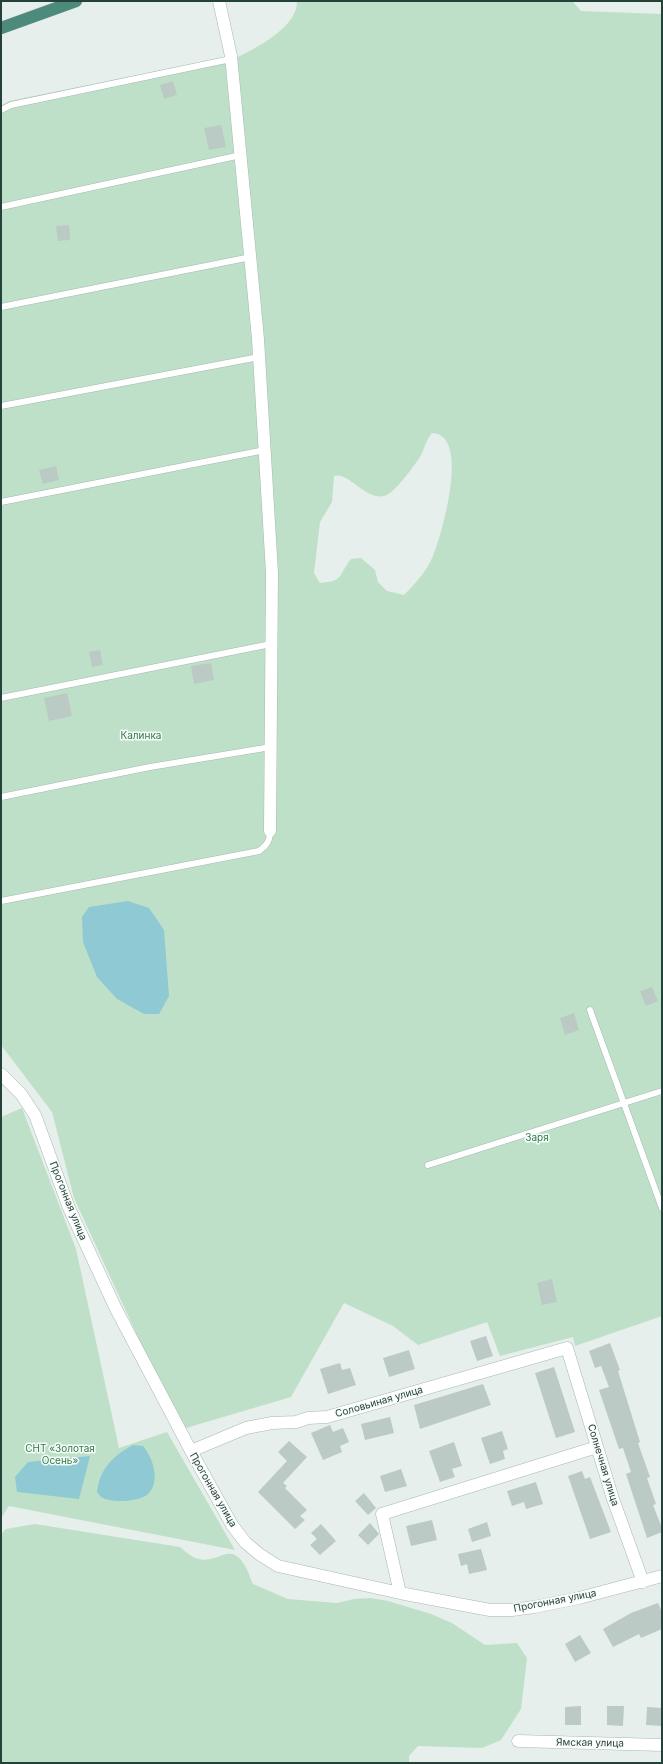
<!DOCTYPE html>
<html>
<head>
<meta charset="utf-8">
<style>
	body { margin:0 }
	#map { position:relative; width:663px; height:1764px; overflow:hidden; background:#e6efeb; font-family:Inter,sans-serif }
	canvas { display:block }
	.frame { position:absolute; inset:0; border:2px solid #24423a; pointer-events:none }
</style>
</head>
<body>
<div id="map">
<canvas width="663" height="1764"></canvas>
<div class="frame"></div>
</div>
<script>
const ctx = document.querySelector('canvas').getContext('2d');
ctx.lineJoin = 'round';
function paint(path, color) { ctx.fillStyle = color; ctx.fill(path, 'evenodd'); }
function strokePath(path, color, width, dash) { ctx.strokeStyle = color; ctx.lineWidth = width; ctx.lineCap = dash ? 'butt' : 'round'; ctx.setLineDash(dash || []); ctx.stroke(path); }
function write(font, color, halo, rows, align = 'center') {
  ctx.font = font + ' Inter,sans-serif'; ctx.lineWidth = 3; ctx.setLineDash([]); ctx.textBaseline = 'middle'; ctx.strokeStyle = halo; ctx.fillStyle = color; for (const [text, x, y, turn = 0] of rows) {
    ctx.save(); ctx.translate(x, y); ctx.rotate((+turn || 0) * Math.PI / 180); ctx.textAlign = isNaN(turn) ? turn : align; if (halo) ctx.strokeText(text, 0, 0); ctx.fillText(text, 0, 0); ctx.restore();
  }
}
paint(new Path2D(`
	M297,1H572L581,11L662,14V1316L575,1346L573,1337L500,1356L487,1322L418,1345L393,1326L344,1303L291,1397L186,1428L142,1346L74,1198L52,1112L1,1045V106L9,101L231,56L236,58C256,48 298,27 297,1ZM432,433C471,434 442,535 433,556C426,572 416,583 404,595L387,591L378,582L375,570L361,558L351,559C338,575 345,581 320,583L314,573L320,522L332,502L334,476C348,471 365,500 384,496C393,495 416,464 421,455C425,447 426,440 432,433Z
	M22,1108L76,1249L119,1448L167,1432L235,1550L9,1506L1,1518V1117Z
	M35,1524L180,1547C185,1551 192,1558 199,1559C208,1561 214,1558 223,1555C241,1548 248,1572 253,1584L288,1599L337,1603L354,1599L370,1598L388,1601L431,1614L452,1623L485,1645L517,1643L527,1658L521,1709L501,1740L482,1748L418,1746L409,1756V1763H1V1534L6,1529Z`), '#bfe0c8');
paint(new Path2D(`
	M128,901L149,908L164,930L169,996L159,1014H144L117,999L97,977L83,942L82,917L89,907Z
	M133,1445L143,1446C153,1458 161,1481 148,1494C140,1502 112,1503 103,1498C100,1497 99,1494 97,1492C100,1468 113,1456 133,1445Z
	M90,1456L79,1499L17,1492L15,1477L28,1462Z`), '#8ec9d4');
paint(new Path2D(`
	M173,81L177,95L164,99L160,85Z
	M221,125L226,147L209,150L204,128Z
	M69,225L70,240L58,241L56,226Z
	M56,466L59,480L43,484L39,470Z
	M100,650L103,665L92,667L89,652Z
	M211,663L214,680L194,684L191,666Z
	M67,693L72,716L49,721L44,698Z
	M652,987L658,1001L646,1006L640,991Z
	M574,1013L579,1030L565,1035L560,1018Z
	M552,1279L557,1302L542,1305L537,1283Z
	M486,1336L493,1356L477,1361L470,1341Z
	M610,1343L620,1370L618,1371L640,1442L638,1443L650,1477L647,1478L656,1504L653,1505L662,1528V1532L647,1538L626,1474L631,1472L623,1448L619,1449L599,1390L609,1387L601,1366L595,1368L589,1351Z
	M409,1350L415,1369L389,1377L383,1358Z
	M340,1363L342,1370L350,1368L356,1385L328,1394L320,1369Z
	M554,1367L575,1432L556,1438L535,1373Z
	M483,1384L491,1405L420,1429L414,1405Z
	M390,1417L394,1433L365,1440L361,1424Z
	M330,1425L333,1432L343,1428L349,1442L340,1446L342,1452L323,1460L311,1433Z
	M502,1431L508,1449L503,1451L505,1459L490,1464L481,1438Z
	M289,1441L307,1457L283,1483L287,1486L285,1488L307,1510L300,1516L305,1520L295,1529L258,1492L287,1461L278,1452Z
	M454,1442L462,1466L452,1469L455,1477L440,1482L429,1451Z
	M401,1469L407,1486L385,1492L380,1476Z
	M582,1471L585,1479L590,1477L611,1532L590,1539L568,1476Z
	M536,1482L543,1504L526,1509L524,1502L512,1506L507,1491Z
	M364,1493L376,1508L368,1515L355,1501Z
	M432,1520L437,1540L411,1546L406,1526Z
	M487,1522L491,1536L472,1542L468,1529Z
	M370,1523L379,1534L368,1545L358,1535Z
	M321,1524L336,1541L320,1555L310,1545L317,1539L311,1533Z
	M481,1549L487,1570L469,1574L467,1564L461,1566L458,1554Z
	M658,1603L662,1612V1629L641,1638L639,1634L613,1647L603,1629L631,1613Z
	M580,1635L591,1653L575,1662L565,1644Z
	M581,1706V1725H565V1707Z
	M607,1706H624L623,1726L607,1725Z
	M647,1707L662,1708V1726L646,1725Z`), '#bbcac4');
const service = new Path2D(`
	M1,110L11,105L231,59
	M1,207L241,155
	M1,307L251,257
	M1,406L259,357
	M1,502L265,450
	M1,698L271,644
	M1,797L150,767L271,747
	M1,901L259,851C267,845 270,841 270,831
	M590,1010L662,1208
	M428,1165L662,1091`);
const minor = new Path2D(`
	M219,1L231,56L258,339L272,573L270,831
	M1,1074L21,1094L35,1115L69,1208L116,1309L191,1451L232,1525L245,1542L259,1554L278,1566L400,1593L490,1610H512L534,1607L579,1598L662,1576
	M191,1451L246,1428L272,1423L296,1422L308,1418L327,1417L567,1348L613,1499L643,1582
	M400,1593L382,1514L597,1447
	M518,1741L662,1745`);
const trunk = new Path2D(`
	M1,28L76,1`);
strokePath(service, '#a8b8b2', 7);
strokePath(minor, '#a8b8b2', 13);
strokePath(trunk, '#c2cac8', 13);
strokePath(service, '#fff', 6);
strokePath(minor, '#fff', 12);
strokePath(trunk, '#4c8a7c', 12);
write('10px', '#2d7a4b', '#f7fbf9', [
	["Калинка",141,736],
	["Заря",537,1138],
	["СНТ «Золотая",60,1449],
	["Осень»",60,1461]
]);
write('10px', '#24423a', '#f7fbf9', [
	["Прогонная улица",68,1201,68],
	["Соловьиная улица",379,1402,-16],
	["Солнечная улица",603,1465,73],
	["Прогонная улица",213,1490,60],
	["Прогонная улица",555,1601,-11],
	["Ямская улица",590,1743,1]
]);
</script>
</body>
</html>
